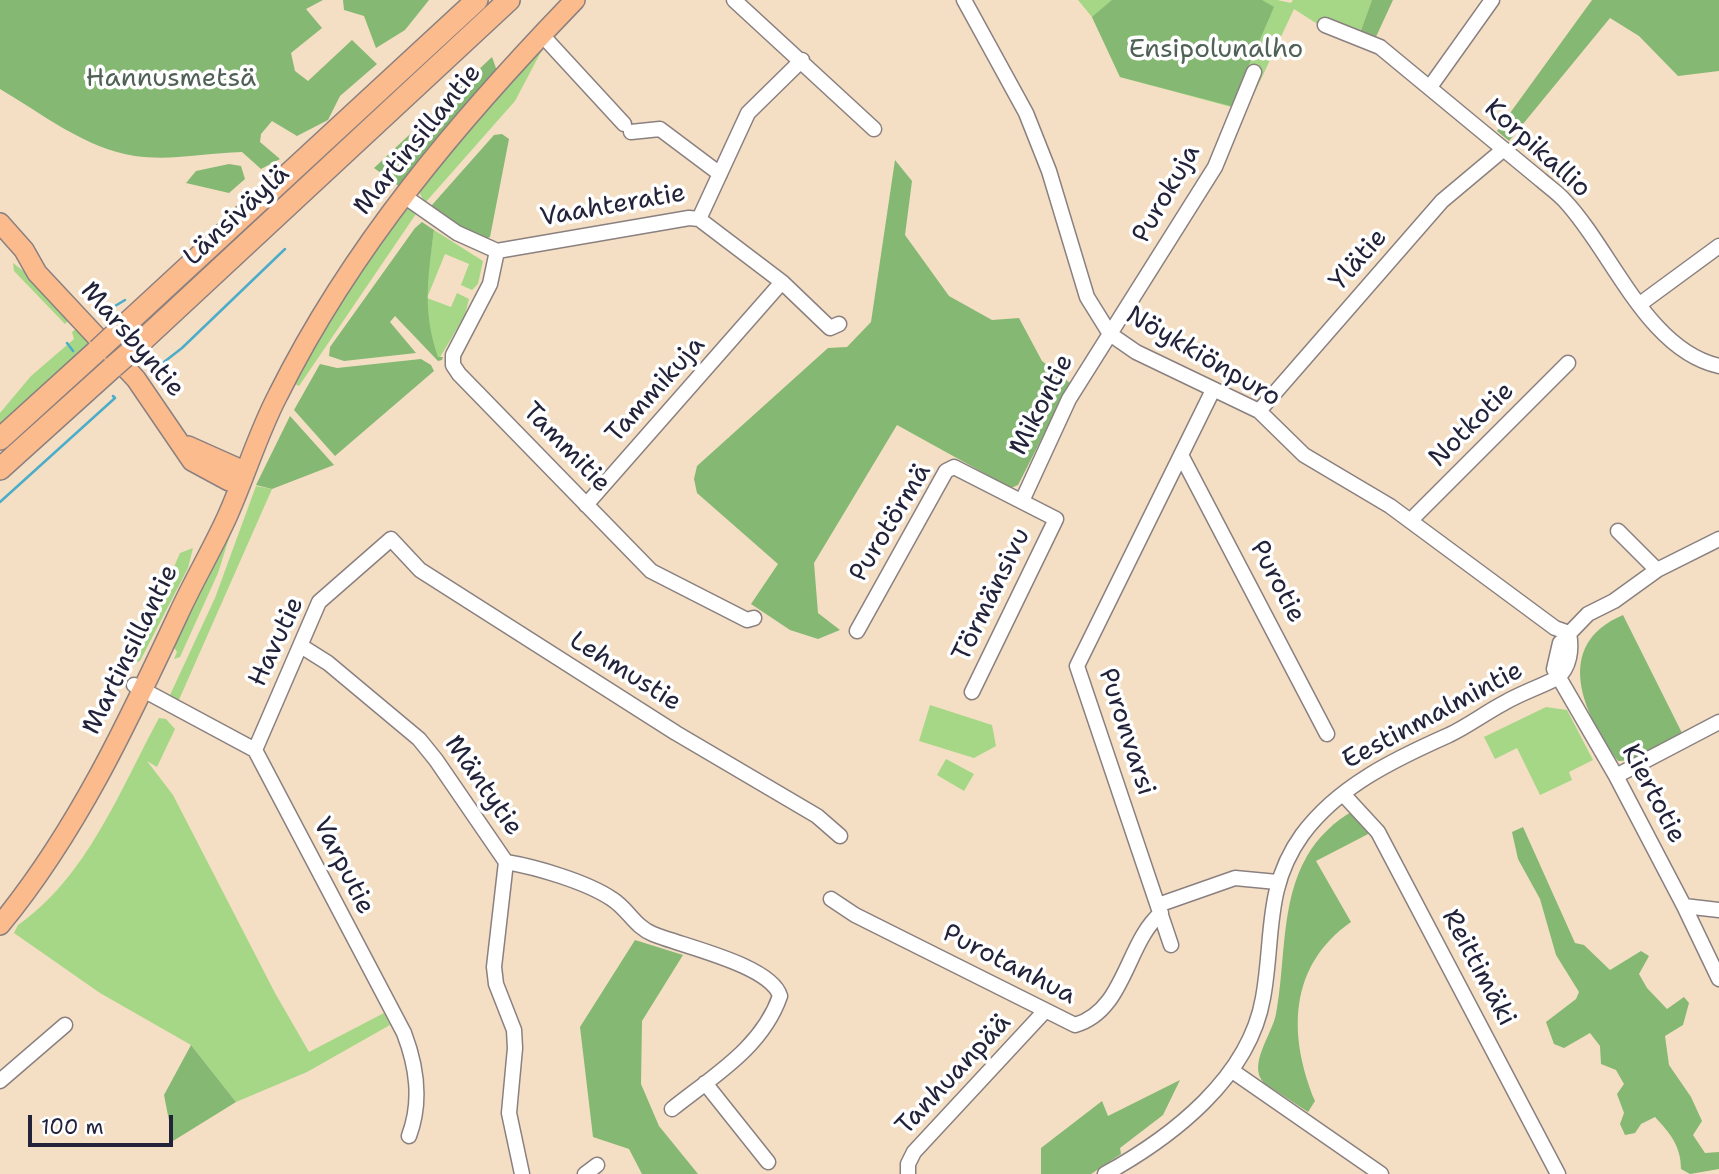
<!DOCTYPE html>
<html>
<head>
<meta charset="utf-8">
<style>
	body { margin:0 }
	#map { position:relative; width:1719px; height:1174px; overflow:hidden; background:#f4dfc4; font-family:"Shantell Sans",sans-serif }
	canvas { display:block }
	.scale { position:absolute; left:28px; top:1115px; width:145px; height:32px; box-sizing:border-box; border:4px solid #22223b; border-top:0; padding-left:9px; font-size:21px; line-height:24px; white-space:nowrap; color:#22223b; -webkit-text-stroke:5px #fff; paint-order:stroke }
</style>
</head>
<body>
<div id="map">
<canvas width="1719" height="1174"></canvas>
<div class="scale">100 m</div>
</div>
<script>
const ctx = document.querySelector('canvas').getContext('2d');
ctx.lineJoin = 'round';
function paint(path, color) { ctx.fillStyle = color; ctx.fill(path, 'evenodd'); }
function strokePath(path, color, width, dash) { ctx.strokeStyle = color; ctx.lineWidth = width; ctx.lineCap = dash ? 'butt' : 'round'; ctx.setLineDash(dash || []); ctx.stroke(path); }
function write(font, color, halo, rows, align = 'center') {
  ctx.font = font + ' "Shantell Sans",sans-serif'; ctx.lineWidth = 7; ctx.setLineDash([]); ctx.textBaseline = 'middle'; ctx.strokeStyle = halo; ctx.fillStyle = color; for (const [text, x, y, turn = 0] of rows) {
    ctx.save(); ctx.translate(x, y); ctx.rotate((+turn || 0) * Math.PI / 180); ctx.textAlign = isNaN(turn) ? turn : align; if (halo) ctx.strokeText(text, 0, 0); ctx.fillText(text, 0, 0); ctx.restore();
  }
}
paint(new Path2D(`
	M1078,0H1277L1291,3L1293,0H1372L1360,33L1322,27L1294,9L1246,111L1120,77L1092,17Z
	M543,48L515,101L425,203L418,190L424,178Z
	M404,208L418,211L299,386L295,384L340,297Z
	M434,230L483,261L478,284L472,290L461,285L469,264L445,254L427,298L451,307L457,293L469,299L465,315L439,359C416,321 429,271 434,230Z
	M13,263L30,276L70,319L65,324L14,271Z
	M77,328L91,343L0,424V413L31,376L74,339L72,332Z
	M256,486L272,489L178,702L170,695L215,598Z
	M238,510L218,573L180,657L174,659L177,652L173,646Z
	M193,548L188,568L140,661L125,667L121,661L132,656L136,645L140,646L180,553Z
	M930,705L992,725L996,746L974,758L919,741Z
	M1546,707L1567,710L1593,760L1569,772L1572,780L1540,795L1517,748L1495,759L1484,737Z
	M159,718L166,719L175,729L157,767L147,761L173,795L275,993L309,1052L384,1013L390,1025L307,1072L236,1102L191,1045L100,993L14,933L18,925C87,877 120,790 159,718Z
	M946,759L974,774L964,791L937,775Z`), '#a5d786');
paint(new Path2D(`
	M0,0H323L306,9L322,28L291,53L295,71L308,81L352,40L377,64L340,96L328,120L297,136L272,121L261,134L260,142L280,159L261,169L242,152C206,153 171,161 135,156C86,149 41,113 0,89Z
	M343,0H429L405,30L376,48L364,16L344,10Z
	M1112,0H1262L1274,7L1231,106L1120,77L1092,17Z
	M1372,0H1393L1375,39L1360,33Z
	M1592,0H1719V71L1678,76L1639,36L1610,18L1509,141L1497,131Z
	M492,57L497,71L400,187L374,168Z
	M502,134L509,139L490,237L481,241L432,209V205L494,135Z
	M895,160L912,181L905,235L949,296L992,320L1019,318L1042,361L1070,383L1018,485L1011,488L897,425L814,563L818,613L840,630L818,639L790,630L751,604L778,564L697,493L694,479L697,466L828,348L847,347L871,322Z
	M229,164L241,166L245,179L229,193L186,183L196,171Z
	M422,222L434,230C428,277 422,311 438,357H443L442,360L438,361L395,316L390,322L416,353L344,361L329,356L330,347L415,228Z
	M421,359L431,365L434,371L335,456L294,410L320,364L337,368Z
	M290,416L334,465L272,489L256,485Z
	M1623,615L1683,735L1632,760L1618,761C1583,714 1552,645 1623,615Z
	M1353,811L1372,832L1316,861L1351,922C1288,966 1288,1036 1315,1101L1308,1112L1264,1083C1247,1065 1272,1035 1276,1014C1286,961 1280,903 1307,856C1318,837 1335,821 1353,811Z
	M1523,827L1575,943L1584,945L1610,970L1641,951L1649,956L1639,974L1647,988L1667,1009L1684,997L1689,1003L1683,1025L1665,1036L1669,1065L1691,1097L1702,1121L1693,1135L1705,1153L1719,1152V1169L1690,1174L1681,1169C1681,1146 1670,1133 1655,1117L1641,1124L1635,1133L1625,1135L1620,1124L1624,1113L1617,1094L1624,1084L1616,1070L1601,1064L1600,1046L1590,1033L1564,1048L1554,1044L1546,1022L1576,999L1579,992L1556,955L1540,899L1518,859L1512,832Z
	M635,940L683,955L642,1021L641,1084L659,1126L698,1174H642L629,1149L593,1137L580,1027Z
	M191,1045L236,1102L173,1141L164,1095Z
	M1180,1080L1163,1115L1120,1148L1121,1154L1091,1174H1041V1148L1102,1101L1108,1116Z`), '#84b873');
strokePath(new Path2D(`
	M104,307L110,309L125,300
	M67,343L73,351
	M155,369L182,348L285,249
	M0,502L115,398L113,396`), '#4badca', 2.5);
const minor = new Path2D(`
	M734,0L874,129
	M964,0L1026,113L1049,171L1087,297L1110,334L1136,352L1259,411L1304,455L1390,506L1555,628L1569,633
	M1325,25L1380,47L1541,180C1549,187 1558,193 1565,201C1612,251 1647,350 1719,366
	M542,35L624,124
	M1430,87L1492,0
	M631,132L660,129L720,174
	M404,196L457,233L497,251L689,218L699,219L748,113L802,60
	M497,251L490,284L453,355V365L459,374L651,571L747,620L754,618
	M782,282L830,328L839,324
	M1640,304L1719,246
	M1259,411L1442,201L1504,149
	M1181,455L1327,734
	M1022,501L1069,399L1215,167L1254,72
	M586,505L782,282L699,219
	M1410,521L1568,363
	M1618,531L1657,570
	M1719,539L1657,570L1614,601L1588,614L1560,643L1554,669L1616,776L1684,906L1719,910
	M857,631L946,471L954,467L1056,519L972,692
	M301,646L328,663L419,739L436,760L506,862L494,967L496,984L514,1030L515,1048L509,1113L522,1174
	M134,685L255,750L404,1033C417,1067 422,1101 409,1136
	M255,750L319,602L391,539L420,570L676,733L817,816L840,836
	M1616,776L1719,722
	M1343,794L1378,832L1558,1174
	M506,862C536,867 587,882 612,899C628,909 635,927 653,934C682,946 771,965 780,996C762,1048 713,1076 672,1109
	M831,899L855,915L1075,1025C1125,1011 1126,943 1161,913
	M1158,905L1235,878L1277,882
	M1684,906L1719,979
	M1171,945L1077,666L1213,390
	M1231,1070L1381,1174
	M0,1081L65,1025
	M705,1083L768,1162
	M585,1174L597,1165
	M908,1174V1164L914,1152L1044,1012
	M1105,1174C1172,1137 1249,1078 1263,998C1274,938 1264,888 1302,835C1338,786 1395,759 1449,735C1468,726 1485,713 1504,703C1521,693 1540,687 1557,678C1570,668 1572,649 1569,633`);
const major = new Path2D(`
	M0,223L24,250L37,273L136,379L192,461L229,481L243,478
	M188,446L235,467L243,478
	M0,925C76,833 128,722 178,615C193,582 212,550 227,517C245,477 258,433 278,395C352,246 460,119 575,0`);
const highway = new Path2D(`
	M112,337L477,0
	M128,354L509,0
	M0,439L98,350
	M0,469L113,367`);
strokePath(minor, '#8b8080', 17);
strokePath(major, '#8b8080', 22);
strokePath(highway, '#8b8080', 24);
strokePath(minor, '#fff', 14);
strokePath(major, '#fbbb8c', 19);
strokePath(highway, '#fbbb8c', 21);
const highwayBridge = new Path2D(`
	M98,350L112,337
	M113,367L128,354`);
strokePath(highwayBridge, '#8b8080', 24, []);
strokePath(highwayBridge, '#fbbb8c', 21);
write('26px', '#506155', '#fff', [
	["Ensipolunalho",1216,50],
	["Hannusmetsä",171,79]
]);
write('26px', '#22223b', '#fff', [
	["Martinsillantie",418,140,-51],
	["Korpikallio",1537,149,42],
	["Purokuja",1167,194,-60],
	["Vaahteratie",613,206,-10],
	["Länsiväylä",237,216,-43],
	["Ylätie",1359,260,-49],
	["Marsbyntie",132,340,49],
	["Nöykkiönpuro",1203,357,30],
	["Tammikuja",656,390,-48],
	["Mikontie",1042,405,-63],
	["Notkotie",1472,425,-45],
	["Tammitie",566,448,46],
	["Purotörmä",891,523,-59],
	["Purotie",1277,582,62],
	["Törmänsivu",992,595,-64],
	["Havutie",277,642,-65],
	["Martinsillantie",131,650,-64],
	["Lehmustie",625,672,32],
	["Eestinmalmintie",1433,716,-28],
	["Puronvarsi",1126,732,72],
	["Mäntytie",483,786,55],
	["Kiertotie",1653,794,62],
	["Varputie",343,866,63],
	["Purotanhua",1009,965,27],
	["Reittimäki",1478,968,62],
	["Tanhuanpää",954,1075,-47]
]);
</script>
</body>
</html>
